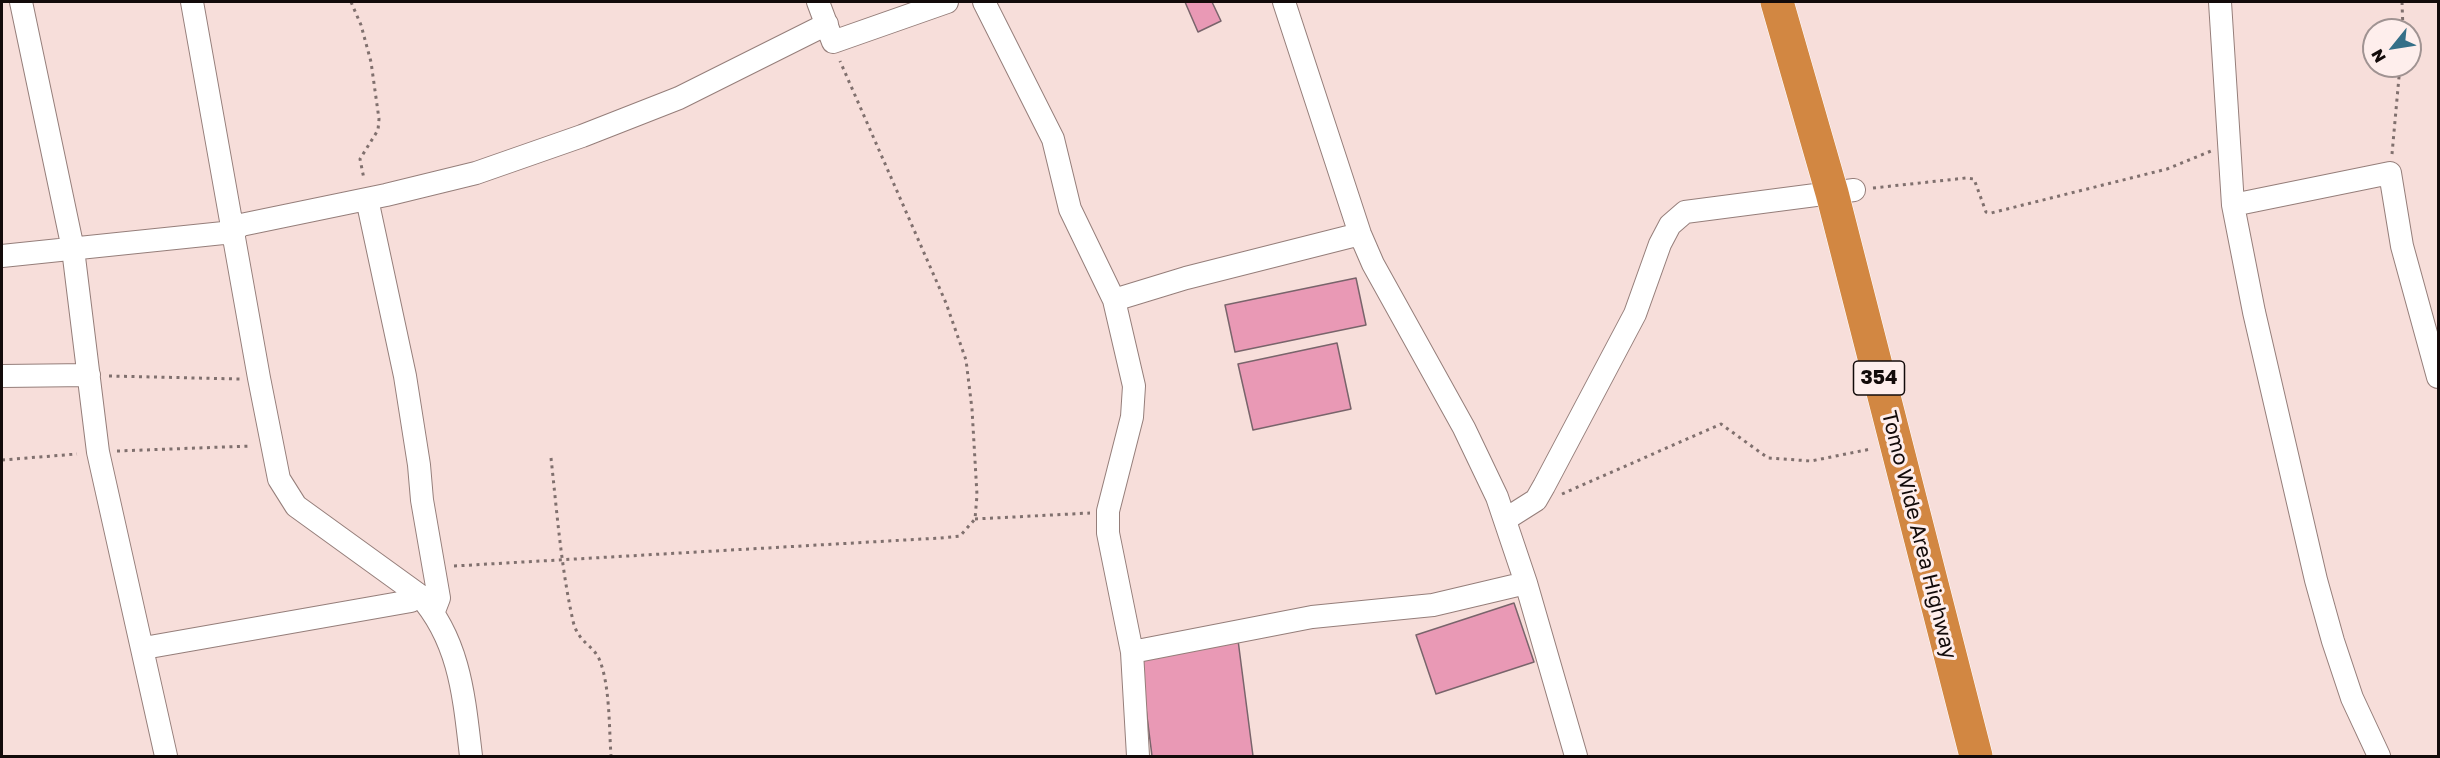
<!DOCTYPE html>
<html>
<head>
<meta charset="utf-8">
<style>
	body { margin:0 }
	#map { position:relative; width:2440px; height:758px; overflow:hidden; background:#f7deda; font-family:"Golos Text",sans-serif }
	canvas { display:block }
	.frame { position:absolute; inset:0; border:3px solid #130b0a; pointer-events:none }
	.north { position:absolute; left:2362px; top:18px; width:60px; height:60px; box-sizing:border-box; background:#feeeec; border:2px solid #a09392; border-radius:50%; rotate:240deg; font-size:16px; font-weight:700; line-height:24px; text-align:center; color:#130b0a }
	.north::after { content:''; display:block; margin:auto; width:21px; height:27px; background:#356f88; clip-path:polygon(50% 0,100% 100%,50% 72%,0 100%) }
</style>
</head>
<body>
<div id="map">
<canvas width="2440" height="758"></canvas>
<div class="frame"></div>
<div class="north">N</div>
</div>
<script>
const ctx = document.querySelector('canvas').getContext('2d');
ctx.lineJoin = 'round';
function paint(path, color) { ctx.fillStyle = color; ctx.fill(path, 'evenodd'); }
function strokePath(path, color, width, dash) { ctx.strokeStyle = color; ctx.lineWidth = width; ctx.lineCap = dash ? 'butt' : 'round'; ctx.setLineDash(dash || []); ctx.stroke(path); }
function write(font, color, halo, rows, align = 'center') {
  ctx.font = font + ' "Golos Text",sans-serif'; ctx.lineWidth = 6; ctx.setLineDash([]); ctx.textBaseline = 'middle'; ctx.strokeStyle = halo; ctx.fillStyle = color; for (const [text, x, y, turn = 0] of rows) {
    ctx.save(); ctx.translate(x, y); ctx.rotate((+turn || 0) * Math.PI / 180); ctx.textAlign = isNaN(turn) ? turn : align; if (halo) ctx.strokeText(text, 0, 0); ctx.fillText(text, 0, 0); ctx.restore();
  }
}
const building = new Path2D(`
	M1185,2H1212L1221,21L1198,32Z
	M1356,278L1366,325L1235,352L1225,305Z
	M1337,343L1351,409L1253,430L1238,364Z
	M1514,603L1534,662L1436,694L1416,635Z
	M1238,640L1253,756H1152L1139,653Z`);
paint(building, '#e999b5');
strokePath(building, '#79646b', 1.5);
const minor = new Path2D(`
	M21,2L73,249L98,452L166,756
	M192,2L259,378L279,479L296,506L419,595C460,641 464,697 471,756
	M818,2L833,42L947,2
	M984,2L1053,139L1070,209L1114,300L1134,386L1132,417L1108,511V533L1132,652L1138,756
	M1284,2L1360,234L1373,264L1464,428L1497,497L1526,583L1576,756
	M2220,2L2233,205L2254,312L2316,580L2333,641L2352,698L2379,756
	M367,199L405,376L419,465L422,500L439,598L434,611
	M2233,205L2390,173L2402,246L2438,377
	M2,256L233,232L241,225L386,195L476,173L582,136L679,98L827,24
	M1114,300L1186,278L1360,234
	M2,376L89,375
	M1506,519L1536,500L1544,486L1635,314L1660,244L1670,225L1685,212L1854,190
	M144,648L411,601L419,595
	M1132,652L1312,617L1433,605L1526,583`);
const highway = new Path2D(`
	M1777,2L1832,193L1976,756`);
strokePath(minor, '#957e7a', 24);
strokePath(highway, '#fff', 34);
strokePath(new Path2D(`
	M351,2L361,25L371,62L379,119L378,130L360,159L364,179
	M2402,2L2403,30
	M2392,154L2400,66
	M1873,188L1966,178L1974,179L1986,212L1991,213L2167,169L2211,151
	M109,376L240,379
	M117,451L251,446
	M551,458C557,512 561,567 573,621C578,643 594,645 600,661C610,687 609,728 611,756
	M2,460L77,454
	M1562,494L1721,424L1768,458L1811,461L1871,449
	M975,519L1090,513
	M454,566L940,538L960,536L975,519L977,495L972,409L966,360L946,303L840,61`), '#80706e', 3, [3, 4.5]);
strokePath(minor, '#fff', 22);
strokePath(highway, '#d28742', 33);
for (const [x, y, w] of [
	[1879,378,51]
]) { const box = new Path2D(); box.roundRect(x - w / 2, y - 17, w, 34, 4.5); ctx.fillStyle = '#feeeec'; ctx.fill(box); strokePath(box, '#130b0a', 1.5); }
write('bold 20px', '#130b0a', null, [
	["354",1879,378]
]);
write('21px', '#130b0a', '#feeeec', [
	["Tomo Wide Area Highway",1919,535,76]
]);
</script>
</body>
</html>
